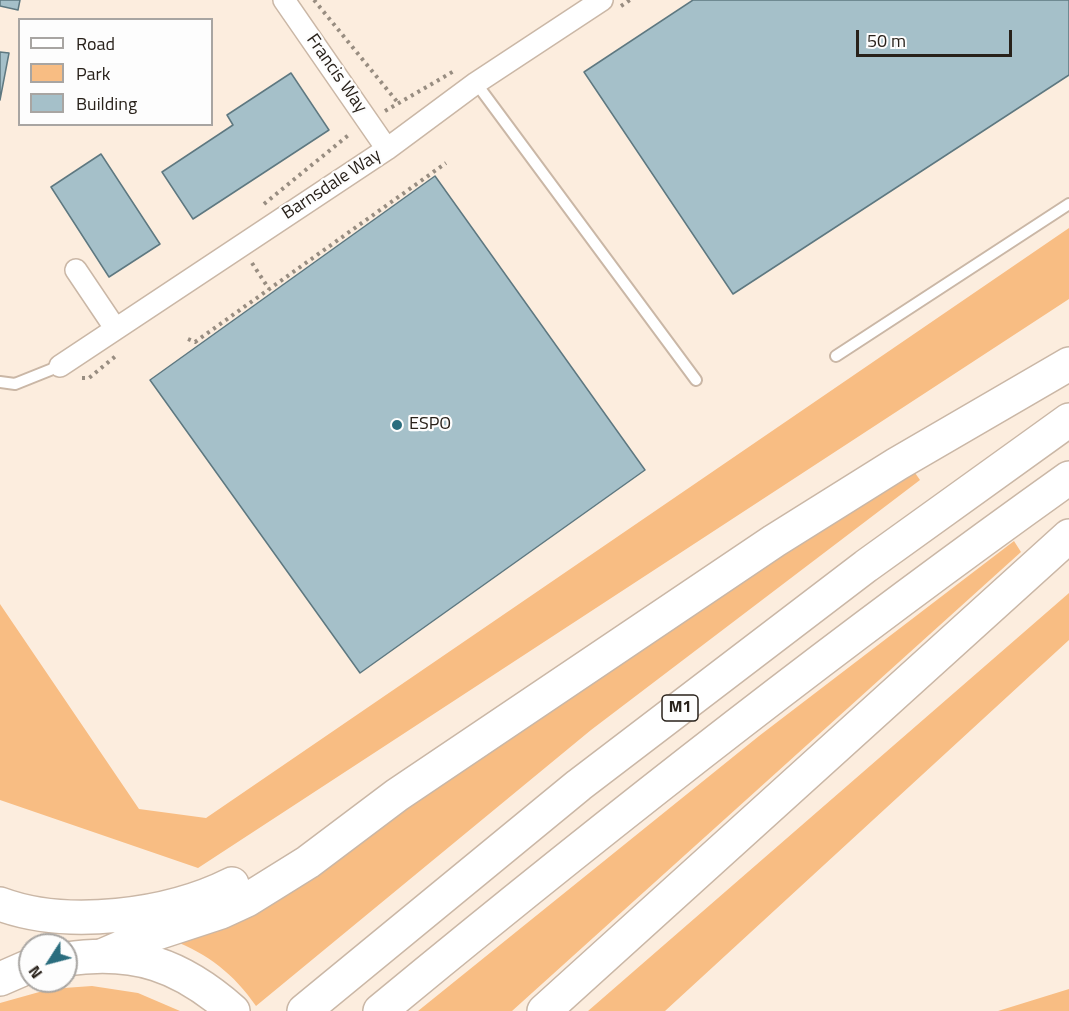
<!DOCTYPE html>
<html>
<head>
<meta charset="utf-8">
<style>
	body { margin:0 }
	#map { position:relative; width:1069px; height:1011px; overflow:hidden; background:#fcedde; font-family:"Titillium Web",sans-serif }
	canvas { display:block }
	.legend { position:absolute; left:18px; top:18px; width:195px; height:108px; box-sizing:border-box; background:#fdfdfd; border:2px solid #a8a5a2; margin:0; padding:8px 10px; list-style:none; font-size:18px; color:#28211a }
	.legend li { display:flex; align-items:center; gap:12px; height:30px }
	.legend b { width:30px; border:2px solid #a8a5a2 }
	.north { position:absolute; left:18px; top:933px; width:60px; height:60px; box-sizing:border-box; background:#fdfdfd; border:2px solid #a8a5a2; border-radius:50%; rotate:234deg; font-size:16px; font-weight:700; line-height:24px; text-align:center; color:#28211a }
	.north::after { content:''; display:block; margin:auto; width:21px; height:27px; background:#2a6d7e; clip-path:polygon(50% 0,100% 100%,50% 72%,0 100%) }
	.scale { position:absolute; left:856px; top:30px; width:156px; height:27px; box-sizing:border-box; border:3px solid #28211a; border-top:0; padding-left:8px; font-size:18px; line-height:21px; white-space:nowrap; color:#28211a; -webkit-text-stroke:4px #fdfdfd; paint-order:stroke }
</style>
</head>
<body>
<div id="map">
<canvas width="1069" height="1011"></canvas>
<ul class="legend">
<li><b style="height:8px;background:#fff"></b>Road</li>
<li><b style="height:16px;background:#f8bd83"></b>Park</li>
<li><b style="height:16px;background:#a5c0c9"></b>Building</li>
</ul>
<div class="north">N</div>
<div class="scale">50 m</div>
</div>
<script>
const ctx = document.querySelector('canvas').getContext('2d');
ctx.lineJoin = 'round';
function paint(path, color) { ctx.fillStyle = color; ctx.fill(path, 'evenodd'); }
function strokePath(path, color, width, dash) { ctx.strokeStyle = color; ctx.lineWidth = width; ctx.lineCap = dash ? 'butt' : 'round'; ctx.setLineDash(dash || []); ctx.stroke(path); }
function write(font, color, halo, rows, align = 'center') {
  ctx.font = font + ' "Titillium Web",sans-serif'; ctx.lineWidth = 4.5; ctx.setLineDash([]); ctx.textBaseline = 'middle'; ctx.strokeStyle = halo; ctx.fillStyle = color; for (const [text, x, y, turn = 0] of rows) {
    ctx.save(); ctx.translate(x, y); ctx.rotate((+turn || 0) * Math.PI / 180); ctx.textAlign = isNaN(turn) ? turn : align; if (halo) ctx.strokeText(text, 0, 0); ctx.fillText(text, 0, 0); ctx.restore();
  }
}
paint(new Path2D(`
	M1069,228V299L198,868L0,800V604L139,809L206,818Z
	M913,470L920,480L591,730L256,1006C234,974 208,954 172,940L638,650Z
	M1014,541L1021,552L512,1011H418L759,736Z
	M1069,593V640L665,1011H588Z
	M92,986L138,993L180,1011H0V1003L50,989Z
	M1069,989V1011H998Z`), '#f8bd83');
const building = new Path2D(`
	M0,0H20L18,10L0,6Z
	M693,0H1069V75L733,294L584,72Z
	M0,52L9,53L0,100Z
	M291,73L329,130L193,219L162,172L233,125L227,115Z
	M101,154L160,244L109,277L51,187Z
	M435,176L645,470L360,673L150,380Z`);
paint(building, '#a5c0c9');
strokePath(building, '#5e7880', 1.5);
const service = new Path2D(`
	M476,83L696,380
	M836,356L1069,204
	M0,382L15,384L60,366`);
const minor = new Path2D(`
	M284,0L387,149
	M76,270L115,328
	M60,366L387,149L476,83L602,0`);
const trunk = new Path2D(`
	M66,959C135,949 181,965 233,1011
	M0,979L30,966`);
const motorway = new Path2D(`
	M0,904C67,929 168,916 232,884
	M104,955L148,936L221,912L247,900L308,862L397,795L774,541L897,464L1069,364
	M304,1011L579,785L866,566L1069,420
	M380,1011C604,826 832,647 1069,478
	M544,1011L1069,536`);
strokePath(service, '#cab7a6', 14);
strokePath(minor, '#cab7a6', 24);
strokePath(trunk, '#cab7a6', 36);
strokePath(motorway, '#cab7a6', 36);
strokePath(new Path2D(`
	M314,0L399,104
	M621,6L630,0
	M385,111L454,71
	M264,204L351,133
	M252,263L269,289
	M188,339L195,342L446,163
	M82,378H89L117,355`), '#988d81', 4, [3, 4.5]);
strokePath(service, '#fff', 10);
strokePath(minor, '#fff', 21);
strokePath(trunk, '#fff', 33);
strokePath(motorway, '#fff', 33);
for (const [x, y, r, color] of [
	[397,425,6,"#2a6d7e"]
]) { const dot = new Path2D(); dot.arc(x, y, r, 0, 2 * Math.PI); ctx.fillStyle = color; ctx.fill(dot); strokePath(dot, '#fdfdfd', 2); }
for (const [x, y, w] of [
	[680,708,36]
]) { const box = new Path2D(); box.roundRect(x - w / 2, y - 13, w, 26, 4.5); ctx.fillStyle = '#fdfdfd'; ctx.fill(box); strokePath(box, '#28211a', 1.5); }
write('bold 16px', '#28211a', null, [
	["M1",680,708]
]);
write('18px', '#28211a', '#fdfdfd', [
	["Francis Way",336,74,55],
	["Barnsdale Way",332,185,-33]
]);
write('18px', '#28211a', '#fdfdfd', [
	["ESPO",409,425]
], 'left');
</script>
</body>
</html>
